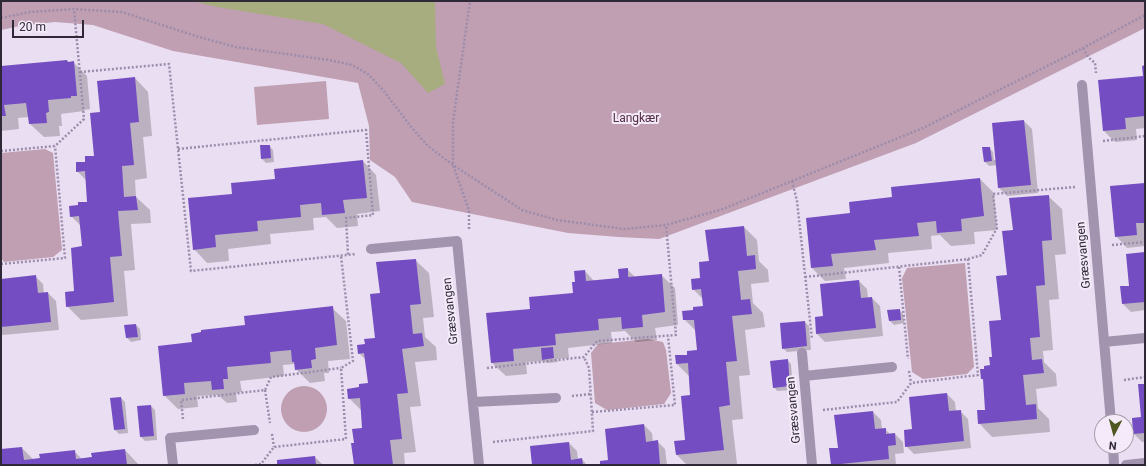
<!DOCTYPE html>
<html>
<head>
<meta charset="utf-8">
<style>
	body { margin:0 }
	#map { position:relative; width:1146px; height:466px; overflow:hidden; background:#eadef2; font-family:Roboto,sans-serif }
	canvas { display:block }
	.frame { position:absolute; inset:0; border:2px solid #2f2937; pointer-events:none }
	.north { position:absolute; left:1094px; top:414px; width:40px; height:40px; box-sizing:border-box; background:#f4eaf9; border:1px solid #a59dab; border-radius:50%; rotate:186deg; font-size:11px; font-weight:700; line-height:16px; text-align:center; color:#2f2937 }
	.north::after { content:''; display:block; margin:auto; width:14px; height:18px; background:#4f5721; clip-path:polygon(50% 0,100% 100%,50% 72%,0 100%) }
	.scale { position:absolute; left:12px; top:20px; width:72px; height:18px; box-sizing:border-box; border:2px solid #2f2937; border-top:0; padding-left:5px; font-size:12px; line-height:14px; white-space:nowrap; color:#2f2937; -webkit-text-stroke:3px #f4eaf9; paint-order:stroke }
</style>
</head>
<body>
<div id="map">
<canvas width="1146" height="466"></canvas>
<div class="frame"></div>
<div class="north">N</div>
<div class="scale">20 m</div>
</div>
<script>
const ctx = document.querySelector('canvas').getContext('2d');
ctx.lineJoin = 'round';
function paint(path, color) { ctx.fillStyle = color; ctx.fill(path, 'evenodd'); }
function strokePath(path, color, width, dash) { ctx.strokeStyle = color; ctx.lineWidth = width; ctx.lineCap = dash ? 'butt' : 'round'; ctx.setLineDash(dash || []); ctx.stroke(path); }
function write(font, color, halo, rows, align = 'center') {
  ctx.font = font + ' Roboto,sans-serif'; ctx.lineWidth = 4; ctx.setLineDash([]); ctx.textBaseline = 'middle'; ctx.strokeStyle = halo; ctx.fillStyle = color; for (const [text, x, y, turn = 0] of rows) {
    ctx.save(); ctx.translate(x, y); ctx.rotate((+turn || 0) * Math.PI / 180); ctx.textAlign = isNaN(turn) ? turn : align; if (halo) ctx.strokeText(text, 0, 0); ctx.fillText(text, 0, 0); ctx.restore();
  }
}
paint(new Path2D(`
	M1,1H1145V28L916,143L659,239L619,237L568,233L412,202L395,177L370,160L369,126L358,83L173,51L93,25L55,22L20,26L1,30Z
	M326,81L329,119L257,125L254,87Z
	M45,149L53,153L62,250L53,257L4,262L1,258V153Z
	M965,263L974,367L967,374L923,379L912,372L902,278L907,268Z
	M648,339L663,342L666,350L671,393L664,404L607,410L595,403L591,353L598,344Z
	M281 409a23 23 0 1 1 46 0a23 23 0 1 1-46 0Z`), '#c09fb2');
paint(new Path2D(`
	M193,1H435L436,47L445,84L428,93L401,63L323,24L217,7Z`), '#a7ad7e');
paint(new Path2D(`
	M67,61L69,63L73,62L87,76L90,109L84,110V111L61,114L62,126H59L60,136L44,137L30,124L29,117L18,118L19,129L1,131V67Z
	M1145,66V128L1136,129L1137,140L1115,142L1104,131L1144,76Z
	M135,78L148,92L152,136L143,137L147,178L135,180L136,197L150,210L151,223L131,224L135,270L124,271L128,316L81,320L67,306L76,292L83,247L81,226L71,216L79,206L88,202L86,180L77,171L86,163L95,157L101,113Z
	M1024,121L1032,129L1038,193L1007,196L999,188L997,165L989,166L985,162L989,148L993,152L994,160H996Z
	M269,146L273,150L274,162L266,163L262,159Z
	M363,161L376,175L380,211L357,214L358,226L337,228L326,217L313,218L314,230L270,234L271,244L228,249L229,261L207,263L194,249L233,195L277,180Z
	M980,179L994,193L997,230L974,232L975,244L951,246L940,235L931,236L932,249L888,253L889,263L844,268L846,279L825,281L812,268L851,214L893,198Z
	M1145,184V246L1127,248L1116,236Z
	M1048,196L1062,209L1066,254L1055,255L1059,299L1049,300L1053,350L1043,351L1044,362L1056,374L1057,386L1036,389L1038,408L1049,419L1050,432L992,437L979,423L986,411L984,381L982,379L985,369L991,366L1002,321L1014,231Z
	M744,227L757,240L759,261L768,270L769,282L751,284L753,303L763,313L765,327L745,330L750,375L739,376L743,419L732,420L737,464L687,465L677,455L686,441L691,396L689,376L677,364L688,356L698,351L696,331L684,319L694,311L704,307V300L693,289L701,279L710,262Z
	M1145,253V310L1131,312L1123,304Z
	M415,260L429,273L434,317L423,318L425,337L436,347L437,360L415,362L421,406L410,407L416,452L404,453L405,465H355V444L363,429L362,411L349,398L360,388L369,384L366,360L359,353L366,345L376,339L381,294Z
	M627,269L635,277L661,275L675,288L678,325L655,328L657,340L636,342L625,331L611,332L612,343L568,348L569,358L557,359L558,362L547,363L544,361L526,362L527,374L506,376L492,363L531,310L574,294L576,283L585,271L594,281L620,278Z
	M35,276L43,284L44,294L48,293L56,301L59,330L2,335L1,334V280Z
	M859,281L867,289L868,298H872L880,306L883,336L825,342L817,334L816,318L825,317Z
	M332,308L346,321L350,359L328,361L329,373H324L325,381L310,383L296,369L295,364L283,365L284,376L240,381L242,392L236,393L237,402L227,403L218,395L197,396L198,407L178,409L164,395L193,343L246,326Z
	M899,310L903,314L904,323L894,325L890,321Z
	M805,322L809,326L811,350L787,352L783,348Z
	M136,325L140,329L141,340L131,342L127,338Z
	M787,360L791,364L793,390L777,391L774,387Z
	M1145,385V442H1142L1134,434L1133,419L1142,418Z
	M947,394L955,402L956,411H960L968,419L971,448L914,454L906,446L913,430Z
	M121,398L125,402L128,433L119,434L115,430L112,399Z
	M151,406L155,410L157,440L145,441L141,437Z
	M873,412L881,420L882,430L885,429L891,435L895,434L903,442L904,453L895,454L896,465H832L830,449L839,448Z
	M644,425L652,433L653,442L657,441L665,449L667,465H601L610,461Z
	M569,443L577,451L578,460L582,459L587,465H533Z
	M22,448L34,460L75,452L82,459L125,450L139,465H1V450Z
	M315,457L323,465H278Z`), '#0003');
paint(new Path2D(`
	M67,60L68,62L74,61L77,96H71V98L48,100L49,112L46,113L47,123L29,124L26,103L4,105L6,116H1V66Z
	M1145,65V116L1125,118L1126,129L1103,131L1098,80L1143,76L1142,66Z
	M135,77L139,122L130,123L134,165L122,166L124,197L136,196L138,210L118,211L122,256L110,257L114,302L66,307L65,292L74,291L71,248L82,246L79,216L70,217L69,206L78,205V202H87L85,171L76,172V162H85V156H94L90,113L100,112L97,81Z
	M1024,120L1031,185L998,188L992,123Z
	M260,145H270L271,158L261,159Z
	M982,147H990L992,161L984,162Z
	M363,160L367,198L343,200L345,213L322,215L321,203L300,205L301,217L257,221L258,231L215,235L216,247L193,250L188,198L232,194L231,183L275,179L274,169Z
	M980,178L984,216L961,219L962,231L937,233L936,221L917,223L919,236L874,240L876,250L831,254L833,266L811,268L806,218L850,213L849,202L892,197L891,187Z
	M1145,183V223H1136L1137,235L1115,237L1110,186Z
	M1049,195L1052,240L1042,241L1045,285L1036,286L1040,337L1030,338L1032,360L1042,359L1044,373L1023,375L1026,405L1036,404L1037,419L978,424L977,410H985L983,379H981L980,369H984V366L990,365L989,357H992L989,321L1001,320L996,276L1007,275L1002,231L1013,230L1009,198Z
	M744,226L747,256L755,255L756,269L738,271L741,300L750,299L752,314L732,316L737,361L726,362L730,405L719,407L724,450L676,455L674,441L685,440L681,396L690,395L688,363L676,364L675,355H687V351L697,350L694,320H683L682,311L693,310V307L703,306L701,289L692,290L691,279L700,278L699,262L709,261L705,230Z
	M1145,252V302L1122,304L1120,286H1129L1126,254Z
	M416,259L421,304L410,305L413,334L422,333L424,346L402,349L408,393L397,394L402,439L390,440L393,465H354L351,443H354L352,429L362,428L360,398L348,399L347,389L359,387V384L368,383L364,353L358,354L357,345L365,344L364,339L375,338L370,294L380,293L376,262Z
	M628,268V277L662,274L665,312L642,315L643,327L622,329L621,317L598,319L599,330L555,334L556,345L513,349L514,361L491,363L486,313L530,309L529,297L573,293L572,282H575L574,271L585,270L586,281L619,278L618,269Z
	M36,275L38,293L48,292L51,322L1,327V279Z
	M859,280L861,298L872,297L876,328L816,334L815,317L823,316L820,284Z
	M333,306L337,345L315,348L316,359L311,360L312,368L295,370L294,362H292L291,350L270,352L271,363L227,367L228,379H223L224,389L212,390L211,381L184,383L185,394L163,396L158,346L192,342L191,334L201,332V330L245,325L244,316Z
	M900,309L901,320L889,321L887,310Z
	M805,321L807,346L782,349L780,323Z
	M136,324L138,337L126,338L124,325Z
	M553,347L554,358L542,360L541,348Z
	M788,359L790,386L773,388L770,361Z
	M1138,384H1145V433L1133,434L1132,418L1141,417Z
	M947,393L949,411L961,410L964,441L905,447L904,430L912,429L909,397Z
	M121,397L125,429L114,430L110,398Z
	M151,405L154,436L140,437L137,406Z
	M873,411L875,429L886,428V434L895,433L896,445L888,446L889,459L831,465L829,448H838L834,415Z
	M644,424L646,442L658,440L660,465H600V461L608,460L605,429Z
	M569,442L571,460L582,458L583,465H532L530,446Z
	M22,447L24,460L40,458L39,454L75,450L76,459L92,457L91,453L125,449L127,465H1V449Z
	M315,456L316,465H277V460Z`), '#734dc1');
strokePath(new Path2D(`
	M1,18L30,12L74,9L122,12L199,37L236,47L329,60L352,65L368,74L383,90L412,128L428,146L453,165L522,210L557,220L624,229L666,225L723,209L923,128L1083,48L1145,15
	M1083,48L1088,57L1095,63L1096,73
	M80,72L169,64L191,271L356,254
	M1103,141L1145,136
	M178,149L366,130L373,215L346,218L348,255
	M1,151L55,146L84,119L74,9
	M792,181L797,201L812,339
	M469,229V210L453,165V122L470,1
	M1112,245L1145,242
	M1,264L65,258L55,146
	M899,267L908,359
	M805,277L968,259L982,255L997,228L993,194L1075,187
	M487,368L584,357L597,341L676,335L666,225
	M909,371L911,383
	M1124,380L1145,377
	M265,390L270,423
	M572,396L591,394
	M823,410L897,402L911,383L978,375L968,259
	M592,412L675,405L668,336
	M183,419L181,400L265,390L271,377L341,368
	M272,434L274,447
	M493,442L593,431L589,368L584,357
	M255,465L261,464L274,447L346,439L341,368L353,361L341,256`), '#9c8cab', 2.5, [2, 2]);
strokePath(new Path2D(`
	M1082,85L1111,422
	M371,249L457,241L479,465
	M1104,342L1145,338
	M802,353L812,465
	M804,376L892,367
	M473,402L556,398
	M1113,446L1114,465
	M173,465L170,438L254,430
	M1126,465L1145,463`), '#a293af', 10);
write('12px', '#542e43', '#f4eaf9', [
	["Langkær",636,119]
]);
write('12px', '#2f2937', '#f4eaf9', [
	["Græsvangen",1084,255,-95],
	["Græsvangen",451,311,-96],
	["Græsvangen",794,410,-95]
]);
</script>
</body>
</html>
